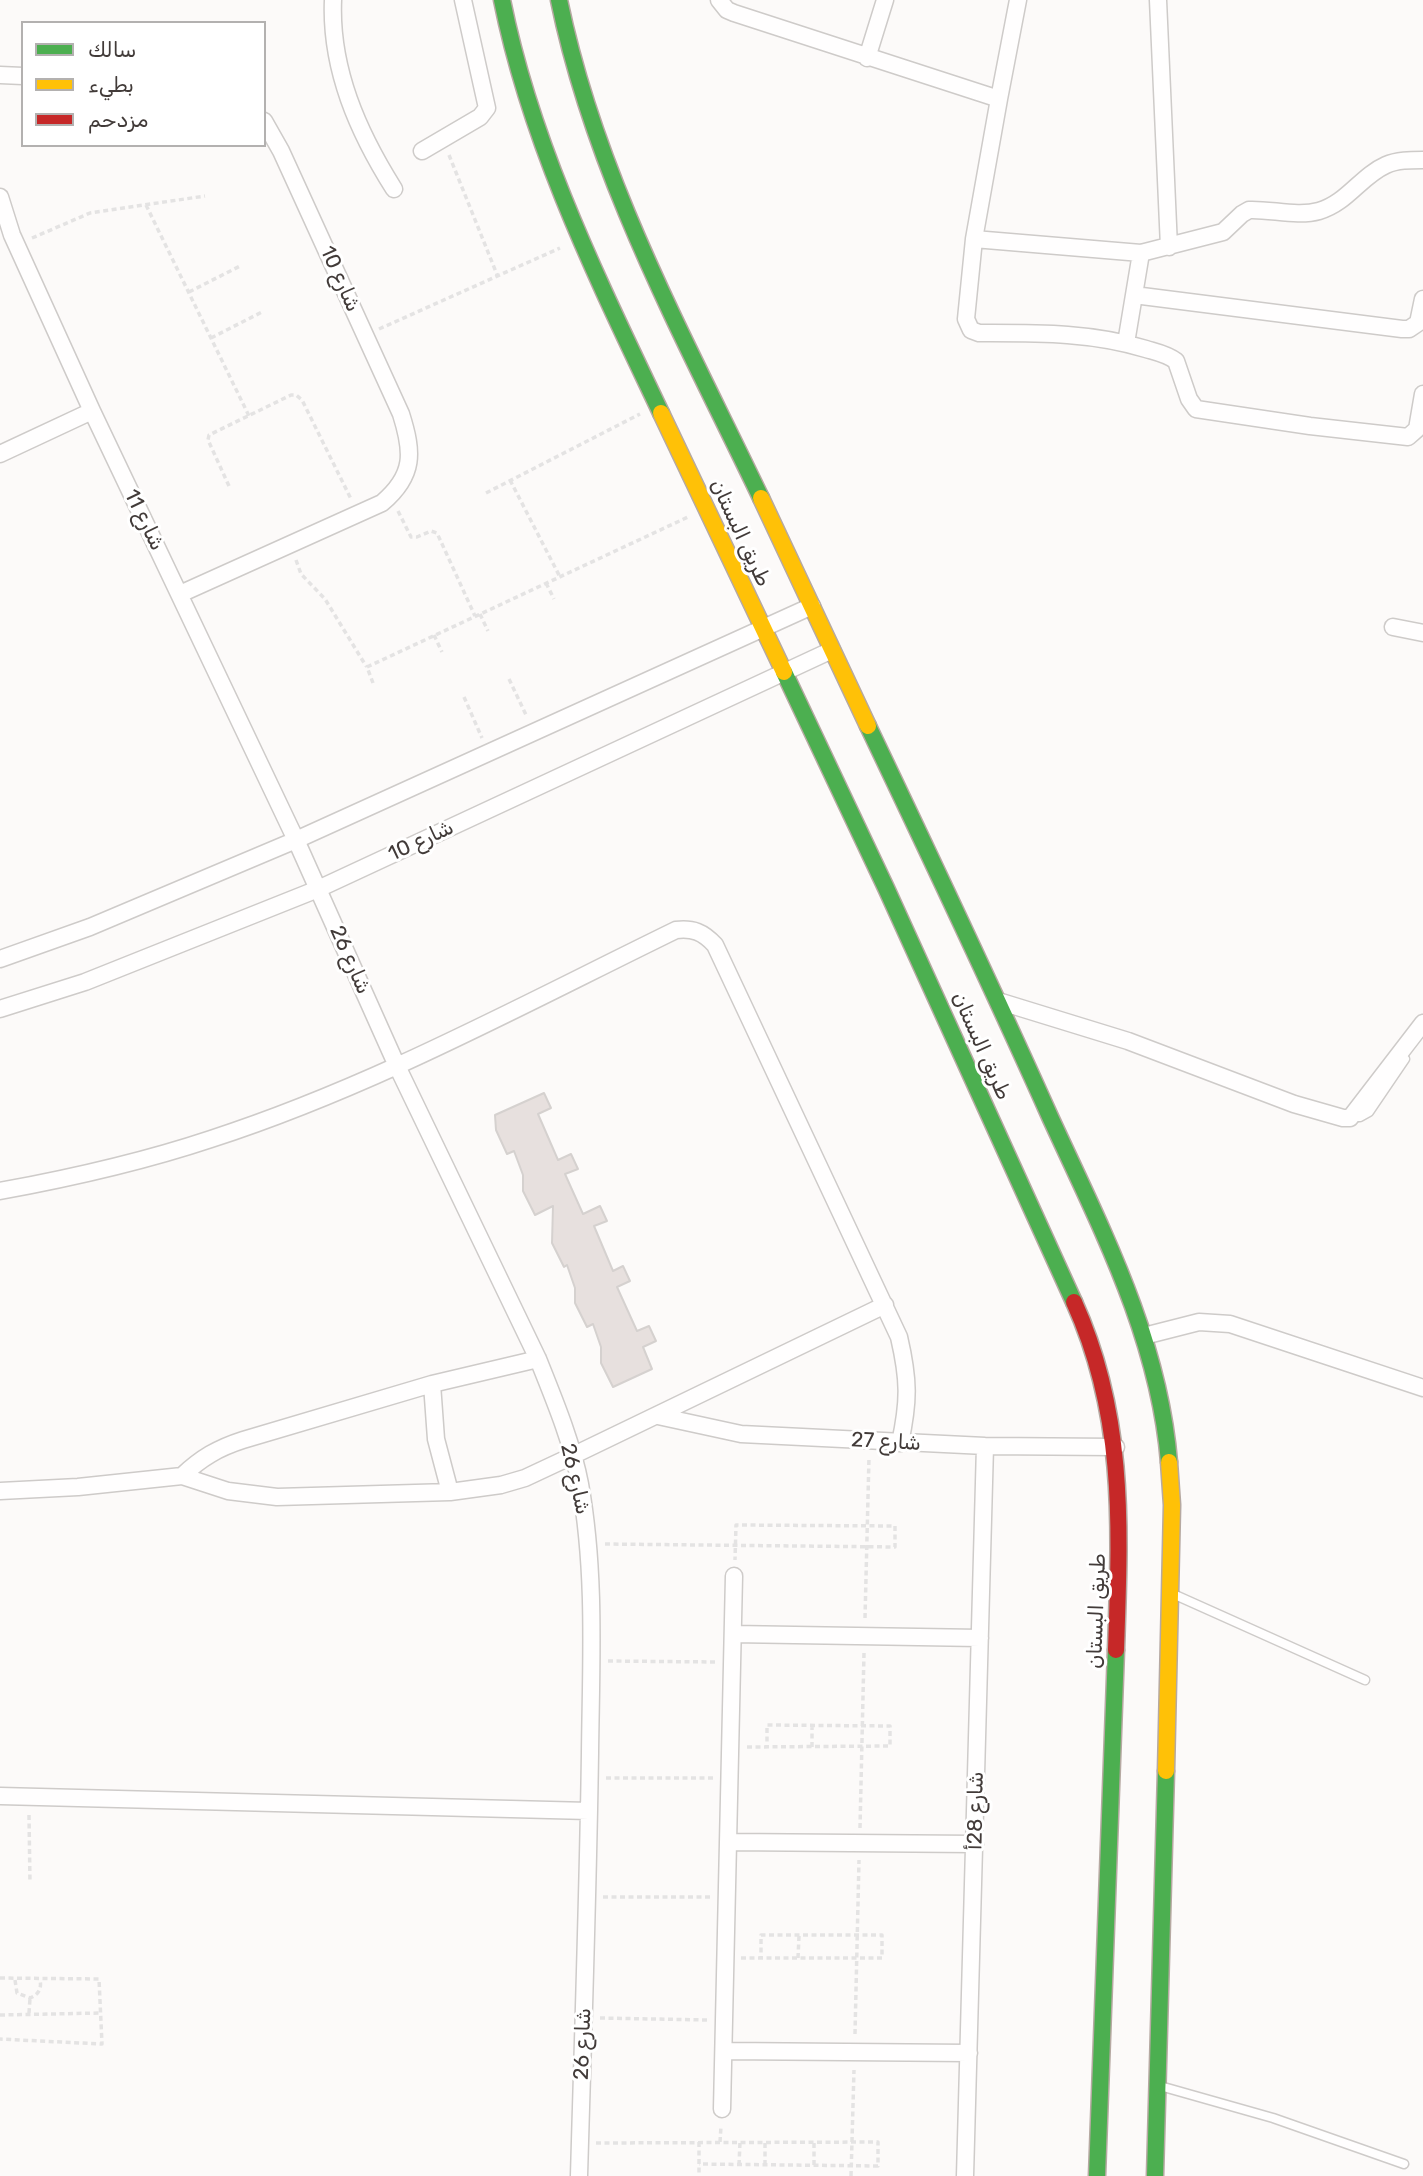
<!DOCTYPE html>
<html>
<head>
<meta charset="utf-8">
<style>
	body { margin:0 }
	#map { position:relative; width:1423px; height:2176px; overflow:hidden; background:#fcfaf9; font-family:Rubik,"Noto Naskh Arabic",sans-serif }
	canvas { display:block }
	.legend { position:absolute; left:21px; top:21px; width:245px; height:126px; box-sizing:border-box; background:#fff; border:2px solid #b3b1b0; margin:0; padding:9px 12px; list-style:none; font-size:21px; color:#423b39 }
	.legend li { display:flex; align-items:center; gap:14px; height:35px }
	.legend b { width:35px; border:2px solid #b3b1b0 }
</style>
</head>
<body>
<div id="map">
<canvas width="1423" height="2176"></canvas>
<ul class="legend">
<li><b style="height:9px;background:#4caf50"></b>سالك</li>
<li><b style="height:9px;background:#ffc107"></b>بطيء</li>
<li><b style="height:9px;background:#c62828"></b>مزدحم</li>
</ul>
</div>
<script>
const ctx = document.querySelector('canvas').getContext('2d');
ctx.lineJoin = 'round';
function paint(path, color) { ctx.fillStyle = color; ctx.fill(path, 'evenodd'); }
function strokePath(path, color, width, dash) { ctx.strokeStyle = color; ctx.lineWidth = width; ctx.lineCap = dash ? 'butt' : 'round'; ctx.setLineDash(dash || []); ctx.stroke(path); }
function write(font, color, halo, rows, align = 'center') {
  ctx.font = font + ' Rubik,"Noto Naskh Arabic",sans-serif'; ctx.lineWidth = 6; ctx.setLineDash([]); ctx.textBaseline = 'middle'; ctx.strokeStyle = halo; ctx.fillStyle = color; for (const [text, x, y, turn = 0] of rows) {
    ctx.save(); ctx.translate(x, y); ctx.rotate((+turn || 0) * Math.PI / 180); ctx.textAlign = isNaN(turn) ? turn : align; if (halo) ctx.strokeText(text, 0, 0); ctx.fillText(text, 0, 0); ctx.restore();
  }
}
const building = new Path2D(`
	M544,1093L551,1108L538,1114L558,1160L571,1154L578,1169L565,1174L583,1214L600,1206L607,1221L594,1226L613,1271L623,1266L630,1281L617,1287L637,1331L649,1326L656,1341L643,1347L652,1369L613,1387L601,1363V1347L593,1324L587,1327L575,1303V1288L567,1265L564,1267L552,1243L553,1206L535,1215L523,1191V1175L514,1151L507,1154L496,1130L495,1115Z`);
paint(building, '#e7e0de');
strokePath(building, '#d5d1cf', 2);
const lane = new Path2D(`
	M1353,1117H1360L1369,1112L1405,1059
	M1173,1594L1365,1680
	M1160,2086L1273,2118L1404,2164`);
const street = new Path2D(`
	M333,0C330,69 358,132 394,189
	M719,0L727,10L734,13L999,99L974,239L966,319L971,330L979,333C1036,333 1091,332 1146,349C1156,352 1167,354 1176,361L1189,399L1196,409L1310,426L1408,437L1417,429L1423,394
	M1158,0L1169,247
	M867,58L885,0
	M0,75L23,76
	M999,99L1018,0
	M422,151L480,117L487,108L463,0
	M0,197L12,235L92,411L296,840L397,1066L538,1359C554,1399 572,1442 580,1484C596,1573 591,1663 590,1753C588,1894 583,2035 579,2176
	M974,239L1141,253L1223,232L1242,214L1249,210C1271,209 1297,217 1319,211C1347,203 1361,176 1386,165C1397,160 1410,160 1423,160
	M1134,295L1402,329H1409L1418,323L1423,299
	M1126,343L1141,253
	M0,454L92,411
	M180,594L382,503C415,475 413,452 401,414L281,151L264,121
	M1393,627L1423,633
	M0,959L90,927L296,840L812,606
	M998,1001L1128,1041L1294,1104L1343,1118H1350L1423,1023
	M0,1009L85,982L318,889L832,650
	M0,1191C71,1178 142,1162 211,1139C372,1087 524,1004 676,930C693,928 703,932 715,945L899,1337C909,1380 909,1401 900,1443
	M1144,1336L1199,1322L1230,1324L1423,1388
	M432,1384L436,1439L450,1492
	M658,1416L741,1434L985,1446L1116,1447
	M182,1476C201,1458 218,1448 243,1440L432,1384L538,1359
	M0,1491L78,1487L182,1476L228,1491L277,1497L450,1492L501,1485L525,1478L572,1456L885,1305
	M733,1634L980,1638
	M0,1796L589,1811
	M728,1842L975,1844
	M724,2051L969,2053
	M722,2109L734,1576
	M965,2176L985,1446`);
const fast = new Path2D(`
	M502,0C531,145 598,280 661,413
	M559,0C595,176 684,337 761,498
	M784,672L886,888L1074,1302
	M868,726C930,856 992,987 1051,1119C1102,1230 1159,1339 1169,1462
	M1097,2176L1116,1650
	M1155,2176L1166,1771`);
const slow = new Path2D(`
	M661,413L784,672
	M761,498L868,726
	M1166,1771L1172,1505L1169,1462`);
const jam = new Path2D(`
	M1074,1302C1126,1417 1120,1527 1116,1650`);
strokePath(lane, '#cecbc9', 11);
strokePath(street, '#cecbc9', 19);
strokePath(fast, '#b6a9a2', 19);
strokePath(slow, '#b6a9a2', 19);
strokePath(jam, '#b6a9a2', 19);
strokePath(new Path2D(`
	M449,155L498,277
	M146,205L249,416
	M32,238L90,213L205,196
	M189,292L242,265
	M379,329L560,248
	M211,338L262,312
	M510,480L560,577
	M229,486L208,440L209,435L291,395H296L302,400L351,499
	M486,493L640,414
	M398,511L411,537H417L431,531L437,533L475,616
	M296,560L301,574L325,599L366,666
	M546,583L554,599
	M480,614L488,631
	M434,635L442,652
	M509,679L527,717
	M373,683L367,667L688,517
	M464,697L482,738
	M605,1544L895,1547V1526L736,1525L735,1560
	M865,1618L869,1457
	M608,1661L716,1662
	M747,1747L890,1746V1726L767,1725V1747
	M812,1747V1725
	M606,1778H714
	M29,1815L30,1883
	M860,1828L864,1653
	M603,1897H711
	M741,1958H882V1935H761V1958
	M798,1958L799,1936
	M0,1978L99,1979L102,2044L0,2039
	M15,1980L17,1993L30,1998C38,1995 42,1989 40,1980
	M29,2013L30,1998
	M0,2015L100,2013
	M600,2018L708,2020
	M855,2034L859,1860
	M699,2142V2176
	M720,2142L721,2126
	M596,2143L878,2142V2166L699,2164
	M814,2143V2165
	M739,2165L740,2142
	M765,2165V2142
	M851,2176L854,2070`), '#e4e3e3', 3.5, [5, 3.5]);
strokePath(lane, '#fffefe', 8);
strokePath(street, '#fffefe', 16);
strokePath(fast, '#4caf50', 16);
strokePath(slow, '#ffc107', 16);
strokePath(jam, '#c62828', 16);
write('21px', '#423b39', '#fff', [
	["شارع 10",340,279,66],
	["شارع 11",144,520,64],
	["طريق البستان",740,533,65],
	["شارع 10",421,841,-25],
	["شارع 26",350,960,66],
	["طريق البستان",981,1046,66],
	["شارع 27",886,1442,3],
	["شارع 26",575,1479,77],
	["طريق البستان",1097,1611,-88],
	["شارع 28أ",976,1811,-89],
	["شارع 26",583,2044,-88]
]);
</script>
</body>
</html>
